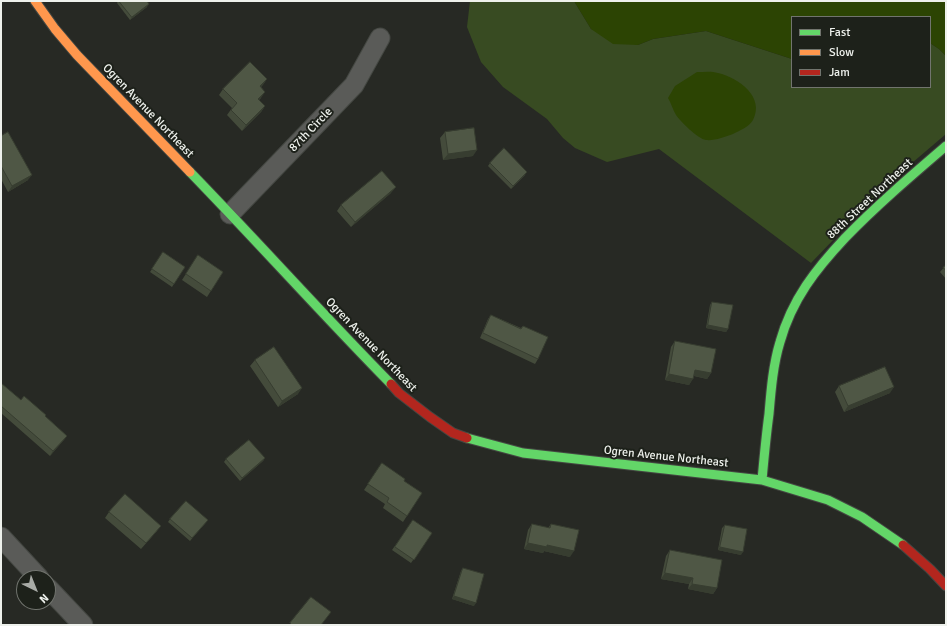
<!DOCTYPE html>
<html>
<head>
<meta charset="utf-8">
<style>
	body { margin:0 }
	#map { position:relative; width:947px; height:626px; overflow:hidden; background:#272924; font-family:Signika,sans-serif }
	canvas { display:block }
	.frame { position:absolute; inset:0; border:2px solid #eef1ec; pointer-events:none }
	.legend { position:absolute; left:791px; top:16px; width:140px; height:72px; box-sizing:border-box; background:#1d211a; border:1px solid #71746e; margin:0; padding:5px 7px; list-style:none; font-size:12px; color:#eef1ec }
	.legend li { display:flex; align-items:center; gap:8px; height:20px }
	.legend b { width:20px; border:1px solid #71746e }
	.north { position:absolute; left:16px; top:570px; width:40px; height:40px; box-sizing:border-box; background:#1d211a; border:1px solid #71746e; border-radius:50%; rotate:137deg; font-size:11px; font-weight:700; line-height:16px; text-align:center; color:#eef1ec }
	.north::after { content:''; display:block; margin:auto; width:14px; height:18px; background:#a8aba6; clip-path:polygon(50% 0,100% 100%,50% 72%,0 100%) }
</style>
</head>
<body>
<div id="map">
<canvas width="947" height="626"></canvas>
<div class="frame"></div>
<ul class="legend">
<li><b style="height:5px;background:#63d668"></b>Fast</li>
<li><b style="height:5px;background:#ff974d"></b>Slow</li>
<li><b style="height:5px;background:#b3261e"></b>Jam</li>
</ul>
<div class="north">N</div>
</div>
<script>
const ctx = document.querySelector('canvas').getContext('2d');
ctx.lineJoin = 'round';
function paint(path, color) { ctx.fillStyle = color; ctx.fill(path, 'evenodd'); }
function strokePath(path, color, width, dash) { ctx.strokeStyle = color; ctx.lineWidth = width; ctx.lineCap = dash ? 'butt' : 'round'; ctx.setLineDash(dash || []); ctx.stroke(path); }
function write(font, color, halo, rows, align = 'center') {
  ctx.font = font + ' Signika,sans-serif'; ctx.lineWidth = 4; ctx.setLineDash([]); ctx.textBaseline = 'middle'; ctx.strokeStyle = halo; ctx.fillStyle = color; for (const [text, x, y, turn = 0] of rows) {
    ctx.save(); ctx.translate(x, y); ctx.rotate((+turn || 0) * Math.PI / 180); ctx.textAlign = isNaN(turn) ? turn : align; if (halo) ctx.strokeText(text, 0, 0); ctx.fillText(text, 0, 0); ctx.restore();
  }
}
paint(new Path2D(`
	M470,1H574L591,29L638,45L653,39L706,31L792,59V87H930V43L939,49L946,56V134L885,186L811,263L659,149L607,162L575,148L563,138L547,119L503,87L481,62L467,27Z`), '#384b22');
paint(new Path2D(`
	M574,1H946V56L939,49L930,43V17H792V59L706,31L653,39L638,45L613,44L591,29Z
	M697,72C704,72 712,71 718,73C739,78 765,97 753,120C749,127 739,131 733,134C725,137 714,141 706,140C698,139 680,121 676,115C673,110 671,103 668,98L675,86Z`), '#2c4403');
const street = new Path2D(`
	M230,214L354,85L380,38
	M1,537L39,578
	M48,588L83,625`);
const fast = new Path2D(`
	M190,172C258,242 323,315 391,384
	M467,438L523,453L762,480L828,500L862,517L903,545
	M762,480C764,458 766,436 769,414C771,390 773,365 780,342C792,299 816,269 845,238C877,205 911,176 946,146`);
const slow = new Path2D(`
	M35,1L55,29L77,55L190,172`);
const jam = new Path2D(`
	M391,384L399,393L430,417L453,433L467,438
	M903,545L930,569L946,586`);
strokePath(street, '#444742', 21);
strokePath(fast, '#444742', 11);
strokePath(slow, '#444742', 11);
strokePath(jam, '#444742', 11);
strokePath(street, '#5a5b58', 19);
strokePath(fast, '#63d668', 9);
strokePath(slow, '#ff974d', 9);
strokePath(jam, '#b3261e', 9);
paint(new Path2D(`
	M118,1H147V7L130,20L117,3Z
	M267,79L261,87V98L259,100L265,106L261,112L242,131L227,115L232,108L219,95L223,89Z
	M445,132L473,156L443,160L440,138Z
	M1,136L28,180L8,192L1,179Z
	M490,163L525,175L511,189L488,166Z
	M391,193L351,227L337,211L341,205Z
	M163,252L185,267L172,287L150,272Z
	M198,255L223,272L207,297L182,280Z
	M946,265V279L940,272Z
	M712,302L728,329L726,332L706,328L710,305Z
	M491,315L521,328L523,326L538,359L535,364L480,338L488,319Z
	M675,341L711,373L707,379L694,376L689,385L665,380L671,347Z
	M255,360L298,394L278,407L250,366Z
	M1,383L21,400L45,416L67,436L50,456L1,413Z
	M839,386L890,393L844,412L835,392Z
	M265,458L263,461L240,481L224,462L226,459Z
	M382,463L404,481L422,493L403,522L383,508L385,504L364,490Z
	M109,512L157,531L141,549L105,518Z
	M170,519L208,520L190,541L168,522Z
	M413,520L432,533L411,563L392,550Z
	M532,524L548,528L551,524L570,557L544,551L543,553L524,549L528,530Z
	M725,525L741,555L718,550L722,528Z
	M670,550L717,588L713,594L688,589L689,584L661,579L666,556Z
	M463,568L474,606L452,599L461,571Z`), '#444b3b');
paint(new Path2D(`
	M149,4L147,7L130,20L132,17Z
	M267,79L263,85L256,92L260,86Z
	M265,92L261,98L254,105L258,99Z
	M265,106L261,112L242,131L246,125Z
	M477,150L473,156L443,160L448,154Z
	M527,172L525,175L511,189L513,186Z
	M32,175L28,180L8,192L12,186Z
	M396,187L391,193L351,227L355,222Z
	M708,325L728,329L726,332L706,328Z
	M695,370L711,373L707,379L691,375Z
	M669,374L693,379L689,385L665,380Z
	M894,387L890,393L844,412L848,406Z
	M302,388L298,394L278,407L282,401Z
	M67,436L64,440L50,456L53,451Z
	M265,458L263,461L240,481L242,478Z
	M528,543L547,545L574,551L570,557L544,551L543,553L524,549Z
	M720,547L743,552L741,555L718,550Z
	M665,573L693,578L689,584L661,579Z
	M692,584L717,588L713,594L688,589Z
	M454,596L476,603L474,606L452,599Z`), '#373d30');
const building = new Path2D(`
	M119,1H147L149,4L132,17Z
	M250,62L267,79L260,86L265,92L258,99L265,106L246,125L231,110L237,103L223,89Z
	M474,128L477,150L448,154L445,132Z
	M8,132L32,175L12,186L1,166V136Z
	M504,148L527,172L513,186L490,163Z
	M382,171L396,187L355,222L341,205Z
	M163,252L185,267L174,284L152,269Z
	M198,255L223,272L211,291L186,274Z
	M946,265V270L943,268Z
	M712,302L733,305L728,329L708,325Z
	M491,315L521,329L523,326L548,337L538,359L483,333Z
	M675,341L716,349L711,373L695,370L693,379L669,374Z
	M274,347L302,388L282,401L255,360Z
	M885,367L894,387L848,406L839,386Z
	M1,383L21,400L24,396L46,415L45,416L67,436L53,451L1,406Z
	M249,440L265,458L242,478L226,459Z
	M382,463L405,479L404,481L422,493L407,516L387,502L389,498L368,484Z
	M125,494L161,526L146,543L109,512Z
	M186,501L208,520L192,538L170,519Z
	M413,520L432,533L414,560L395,547Z
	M532,524L550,528L551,524L579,530L574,551L547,545V547L528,543Z
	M725,525L747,529L743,552L720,547Z
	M670,550L722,560L717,588L692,584L693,578L665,573Z
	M463,568L484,574L476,603L454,596Z
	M311,597L331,612L321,625H292L290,623Z`);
paint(building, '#4f5745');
strokePath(building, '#373d30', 1);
write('12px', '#eef1ec', '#1d211a', [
	["Ogren Avenue Northeast",148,111,46],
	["87th Circle",311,130,-46],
	["88th Street Northeast",870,199,-43],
	["Ogren Avenue Northeast",371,345,46],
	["Ogren Avenue Northeast",666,457,6]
]);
</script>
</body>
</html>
